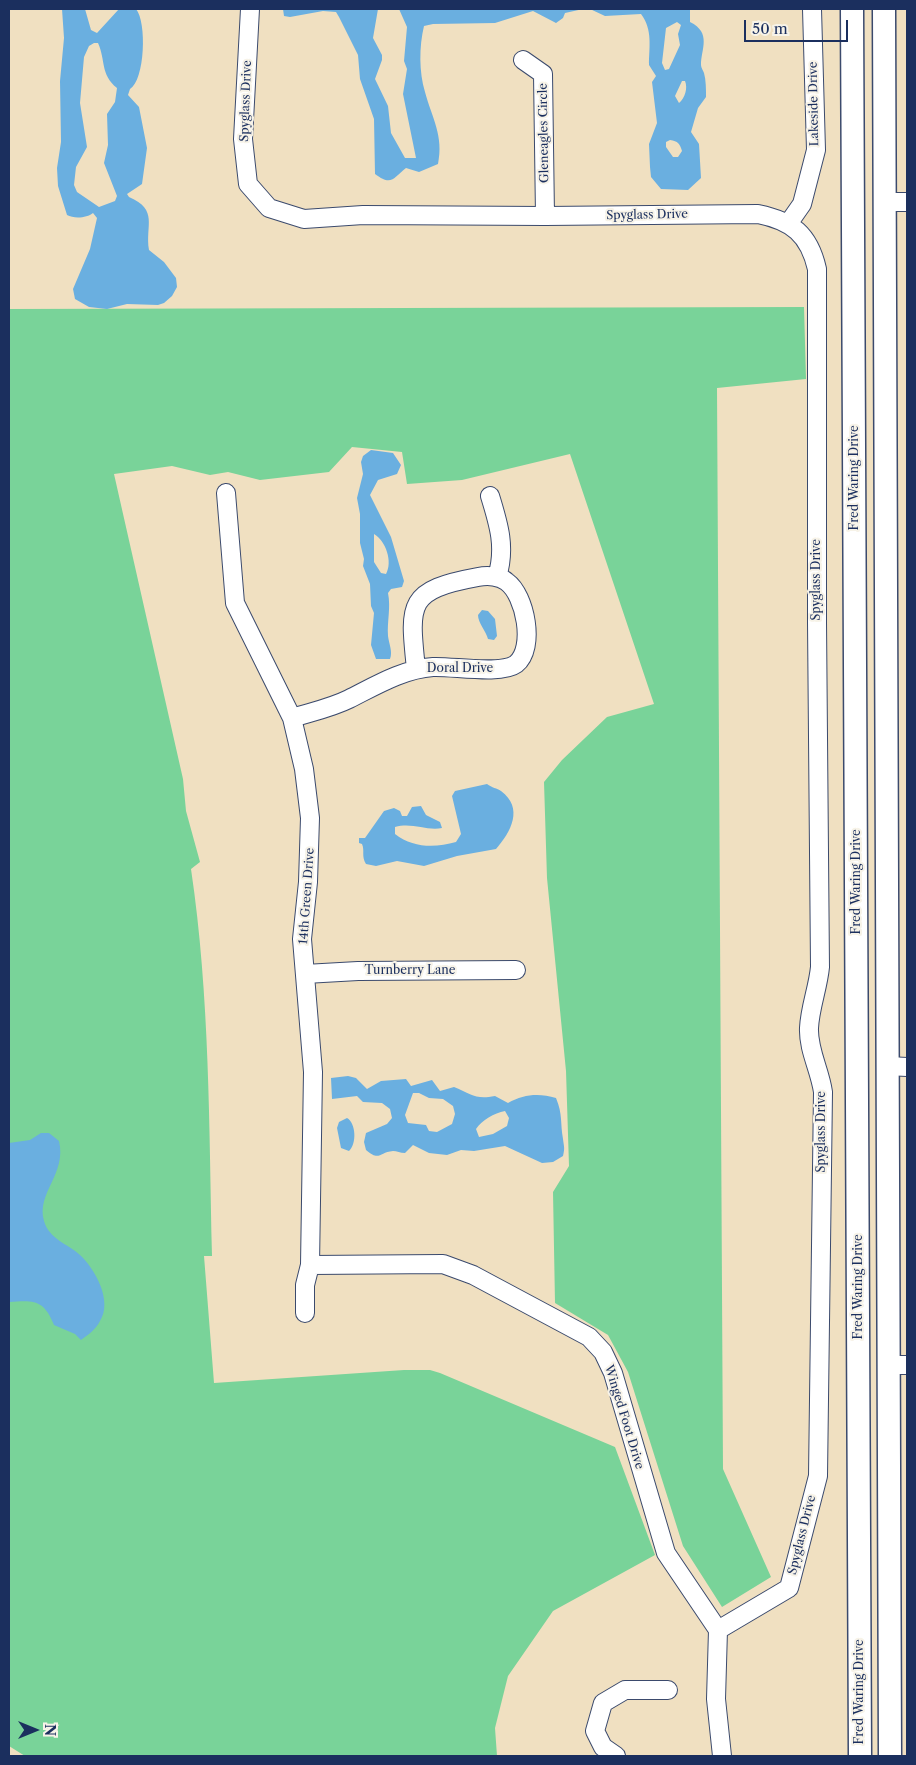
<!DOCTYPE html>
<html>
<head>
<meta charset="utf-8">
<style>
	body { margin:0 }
	#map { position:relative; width:916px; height:1765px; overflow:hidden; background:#f0e0c1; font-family:"Libre Caslon Text",serif }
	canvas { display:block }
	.frame { position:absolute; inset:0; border:10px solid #1b2f5e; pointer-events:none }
	.north { position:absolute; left:10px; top:1705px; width:50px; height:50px; -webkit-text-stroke:4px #f7f3e8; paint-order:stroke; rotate:90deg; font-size:14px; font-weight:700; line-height:20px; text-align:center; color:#1b2f5e }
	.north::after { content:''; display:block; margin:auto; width:18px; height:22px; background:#1b2f5e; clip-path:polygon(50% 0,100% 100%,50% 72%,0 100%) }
	.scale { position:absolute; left:744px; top:20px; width:104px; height:22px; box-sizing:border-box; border:2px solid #1b2f5e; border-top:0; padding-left:6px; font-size:15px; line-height:18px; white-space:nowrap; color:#1b2f5e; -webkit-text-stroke:4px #f7f3e8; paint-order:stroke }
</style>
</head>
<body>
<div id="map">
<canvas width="916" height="1765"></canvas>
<div class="frame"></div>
<div class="north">N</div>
<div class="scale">50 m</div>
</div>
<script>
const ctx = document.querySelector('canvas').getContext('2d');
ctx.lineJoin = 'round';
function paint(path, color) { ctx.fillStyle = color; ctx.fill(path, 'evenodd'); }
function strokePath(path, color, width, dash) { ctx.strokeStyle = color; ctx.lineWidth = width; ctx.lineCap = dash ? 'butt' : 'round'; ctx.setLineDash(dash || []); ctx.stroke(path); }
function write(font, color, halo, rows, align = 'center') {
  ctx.font = font + ' "Libre Caslon Text",serif'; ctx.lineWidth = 4; ctx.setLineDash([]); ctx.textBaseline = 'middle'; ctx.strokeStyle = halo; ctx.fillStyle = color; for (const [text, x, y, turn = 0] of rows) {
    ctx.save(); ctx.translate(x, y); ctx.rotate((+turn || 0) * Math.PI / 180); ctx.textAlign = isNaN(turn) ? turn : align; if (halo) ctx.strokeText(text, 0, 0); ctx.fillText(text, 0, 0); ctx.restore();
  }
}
paint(new Path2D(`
	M804,307L806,379L717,388L723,1469L771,1577L722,1607L683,1546L628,1372L608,1335L555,1303L553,1192L569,1166L566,1071L547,878L544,782L562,760L607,717L654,704L570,454L462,480L407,484L402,452L352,447L329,472L260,480L228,472L210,475L172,466L114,474L183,779L186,811L200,862L191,869C210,997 209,1126 212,1256H204L214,1383L404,1370H430L440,1373L615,1447L655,1555L553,1611L508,1676L495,1728L497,1756H25L9,1746V309Z`), '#79d399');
paint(new Path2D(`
	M62,9H85L91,30L97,33L119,9H136C147,22 145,80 130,89L128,95L139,107L147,148L142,184L127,194L129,197C159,210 145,225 149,250L164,262L176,278L177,287L172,296L164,303L158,305L127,304L107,309L89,307L75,299L73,289L90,249L97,218L93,213C87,218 74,219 67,215L58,186L57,168L61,142L60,81L64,38ZM94,43H98C106,61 100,74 117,88L115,102L107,114L108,145L104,163L117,196L115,201L99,207L77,192L74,185L76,167L87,147L80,103L84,57L89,46Z
	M283,9H378L373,38L382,55V60L375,79L388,106L391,133L405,158H416L403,94L407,69L404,61L407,27L399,9H583L565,13L563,18L556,23L533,11L495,23L433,24L424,26C419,47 419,72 425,92C432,118 444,136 438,164L419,172L406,168C394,177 392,187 375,174L374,119L360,79L358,55L339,17L336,12L323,11L290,17L284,16Z
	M590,9H690V22C712,33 701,49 701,65C701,68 703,70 704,73C706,80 706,89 706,97L698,108L691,132L699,144L701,178L688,190L661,189L651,177L650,167L649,144L657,123L652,82L656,76L649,65C649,47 653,30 641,14L605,16ZM677,22L681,25L678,34L680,45L669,69L665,70L662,63L666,28ZM682,81H685C688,88 685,98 679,103L675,96ZM670,140C678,141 680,144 682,151L678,157H673L666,147V142Z
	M371,450L393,453L401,465L397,474L378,480L370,495L391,537L404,581L402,587L391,589L388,593C391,608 387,621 388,636C389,644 393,652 390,659H376L371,645L374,613L371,606L370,584L363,566L364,559L360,543V514L357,498L363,474L361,462L363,456ZM374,534C386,541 393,562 386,574L381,573L374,562Z
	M482,610L488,611L495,619L497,636L494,640L488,639C486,631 478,623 478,615Z
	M487,784C492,788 497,788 501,791C524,808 511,832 496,849L457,856L424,866L397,861L376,866L366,864C361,856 365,851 362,844L359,843V838H365L384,811L394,808L400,811L402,816H407L412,807L421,806L426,815L440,822L442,828C426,831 412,822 395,827V834C413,848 435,848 456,842L461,834L452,796L455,791Z
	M348,1076L356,1078L367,1089L381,1081L406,1079L411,1086L432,1080L440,1091L454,1087C472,1094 475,1100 495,1096L508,1103C524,1094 539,1093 556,1098C563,1115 560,1123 563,1139C564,1147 565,1148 563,1156L553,1162L542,1163L505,1146L474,1151L461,1150L447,1155L429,1153L413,1145L405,1153C400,1153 397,1151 393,1151C379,1152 380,1162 366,1150L364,1142L366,1133L387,1124L392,1118L390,1109L382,1103L363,1102L357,1096L332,1099L331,1078ZM413,1093H419L429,1098L443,1099L453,1106L455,1114L452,1124L437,1132L429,1131L426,1125L408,1123L405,1115ZM505,1111L509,1118L507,1126L493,1134L479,1137L476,1129C482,1120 494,1113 505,1111Z
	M347,1118C356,1123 357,1144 349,1151L341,1148L337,1128L339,1122Z
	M41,1133H49L59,1141C67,1174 36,1193 44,1221C49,1239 68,1244 80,1255C95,1269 113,1301 100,1321C96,1329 88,1335 81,1340L75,1334L54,1325C44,1300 35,1300 9,1302V1143L30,1140Z`), '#6aafe0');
const minor = new Path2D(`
	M250,9L243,139L248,184L269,208L304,219L363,215L545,216L758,214C792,221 809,234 817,269V622L820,967C818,988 810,1007 809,1028C808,1050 820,1070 823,1092L818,1476L789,1588L718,1630
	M523,60L543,74L545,216
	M885,202H907
	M788,224L802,204L816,150L812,9
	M226,493L235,603L292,718L304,769L310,818L308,882L302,939L313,1072L310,1265L305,1285V1313
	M490,496C499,525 506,548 497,577
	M292,718C311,712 331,708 349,699C375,686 403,669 433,667C453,666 501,675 516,664C536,648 525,595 507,582C500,576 488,575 478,577C407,590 409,603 416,669
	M305,974L358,971L516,970
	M888,1066L907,1067
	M310,1265L443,1264L473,1275L589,1337L603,1352L613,1373L666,1553L718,1630
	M888,1365H907
	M718,1630L716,1699L722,1756
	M616,1756L603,1747L595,1731L603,1703L625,1690H668`);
const major = new Path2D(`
	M852,9L860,1756
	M884,9L890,1756`);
strokePath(minor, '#3b4a6d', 20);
strokePath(major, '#3b4a6d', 25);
strokePath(minor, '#fff', 18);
strokePath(major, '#fff', 22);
write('12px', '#1b2f5e', '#f7f3e8', [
	["Spyglass Drive",246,101,-88],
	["Lakeside Drive",814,104,-91],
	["Gleneagles Circle",544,133,-91],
	["Spyglass Drive",647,215,-1],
	["Fred Waring Drive",855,478,-90],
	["Spyglass Drive",817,580,-90],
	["Doral Drive",460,669],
	["Fred Waring Drive",857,882,-90],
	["14th Green Drive",307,896,-86],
	["Turnberry Lane",410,971],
	["Spyglass Drive",822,1132,-90],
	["Fred Waring Drive",859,1287,-90],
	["Winged Foot Drive",624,1417,73],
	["Spyglass Drive",802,1535,-76],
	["Fred Waring Drive",860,1692,-90]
]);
</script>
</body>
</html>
